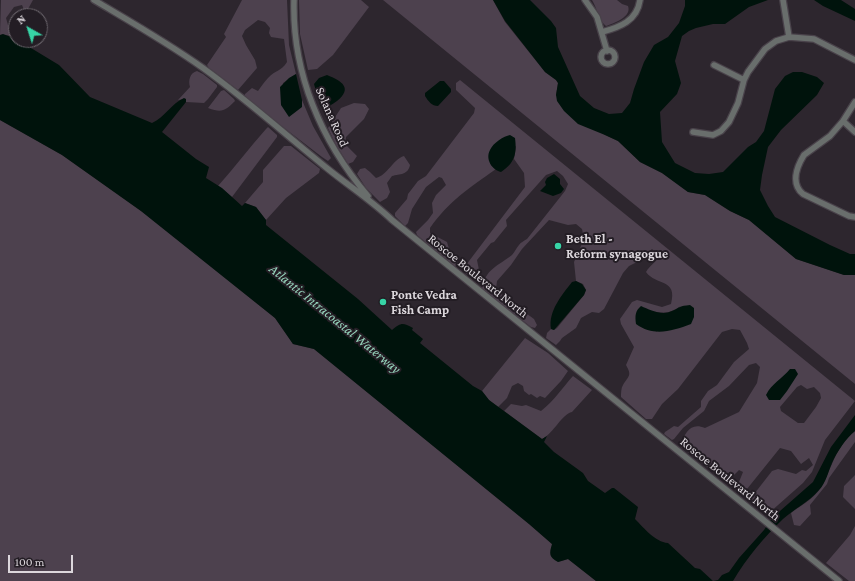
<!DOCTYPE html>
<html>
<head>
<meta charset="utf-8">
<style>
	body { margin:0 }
	#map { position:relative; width:855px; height:581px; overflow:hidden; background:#2d262e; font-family:"Crimson Pro",serif }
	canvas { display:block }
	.north { position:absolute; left:8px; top:8px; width:40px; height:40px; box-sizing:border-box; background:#231d24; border:1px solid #6d676e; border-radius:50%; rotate:321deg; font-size:11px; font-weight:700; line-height:16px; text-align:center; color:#dcd7dc }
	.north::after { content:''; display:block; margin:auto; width:14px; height:18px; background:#37d4a6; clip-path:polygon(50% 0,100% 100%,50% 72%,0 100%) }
	.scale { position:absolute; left:8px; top:555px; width:65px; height:18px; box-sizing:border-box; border:2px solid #dcd7dc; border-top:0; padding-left:5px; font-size:12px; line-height:14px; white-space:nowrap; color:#dcd7dc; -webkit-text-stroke:3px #231d24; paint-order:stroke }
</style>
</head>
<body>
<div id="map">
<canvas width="855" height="581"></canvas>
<div class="north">N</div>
<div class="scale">100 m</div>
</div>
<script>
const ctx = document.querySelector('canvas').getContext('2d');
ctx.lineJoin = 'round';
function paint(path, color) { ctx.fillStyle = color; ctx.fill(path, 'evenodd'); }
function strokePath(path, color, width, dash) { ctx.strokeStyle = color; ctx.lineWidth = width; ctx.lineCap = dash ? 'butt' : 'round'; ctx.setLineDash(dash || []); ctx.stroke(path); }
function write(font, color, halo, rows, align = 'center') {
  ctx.font = font + ' "Crimson Pro",serif'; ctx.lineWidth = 4; ctx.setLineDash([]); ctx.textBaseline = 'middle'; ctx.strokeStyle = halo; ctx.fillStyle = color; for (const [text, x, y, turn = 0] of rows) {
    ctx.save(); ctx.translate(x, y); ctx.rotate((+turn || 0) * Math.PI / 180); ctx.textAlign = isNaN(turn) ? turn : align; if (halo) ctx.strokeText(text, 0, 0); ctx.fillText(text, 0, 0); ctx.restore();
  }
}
paint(new Path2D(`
	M1,0H33L28,9L31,16H25L24,10L22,5L14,7L6,18L8,25L15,28L16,27V36C11,37 5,34 0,35Z
	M242,0H287L289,45L296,74L283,83L281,105L302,107V100L313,126L331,158L328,161L322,157L244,97L245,94L252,88L258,91C261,87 264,82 268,78C275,70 281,72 287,62L284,39L271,37L269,33L270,28L265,22L258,20L245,30L242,36L246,45L255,60L257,68L238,90L209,68L207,65L226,37L224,34Z
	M299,0H361L369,7L333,55L317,69L308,70L300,34Z
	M383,0H493L505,22L545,72L556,80L558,83L556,95L605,135L618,141L640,162L662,173L688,192L705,195L730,211L749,220L796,259L844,275H855V384Z
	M592,0H617L622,4L628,6C632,17 614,23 606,26C599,21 597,8 592,0Z
	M197,71L203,74L217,85V87L208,99L204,103L186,102V99L178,100L190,87C188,80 190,73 197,71Z
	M460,80L855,401L825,440L812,472L803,483L769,513H765L750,501L751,498L772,471L778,469L796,474L802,470L806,471L813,465L809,458L801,464L791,451L780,448L743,494L737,487L743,472L739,470L730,479L724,480L681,447L680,444C686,433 690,422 705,428L739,412L757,383L760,367L756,363L749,365L729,386L709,401L704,411L683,428L674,439L672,440L664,434L665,432L674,426L678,427L701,407V401L708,391L717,385L734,362L749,349L747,343L740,330L732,329L722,332L678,389L662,404L652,419H646L621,397C621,393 621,388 623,385C629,375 632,376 626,365L634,347L621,324L620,319L632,302L637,300L662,307L671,304C678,278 656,286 646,272C650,265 656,262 660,256L652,249L639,261L629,266L623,273L604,309L599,313L592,312L581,318L576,328L562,338L560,341L556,345L546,338L547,333L551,329L554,330L557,328L584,295L586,290L583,284L576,281L574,262L584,239L582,229L576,224L568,225L549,220L522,249L511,265L497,281L496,289L508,300L534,319L537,325L535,328L531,327L482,289C485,269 498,266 512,255C515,252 516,248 519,245C521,242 524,241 527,239L565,191L568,184L563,176L557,171L546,175L506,220L507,226L494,242L491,243L477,260L479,270L473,275L466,274L463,269L525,187L524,173L514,159L516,146L491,165L496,169C469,188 449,201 430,228V233L447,242L450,252L458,262L457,266H454L417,235L416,232L428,220L433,213L432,203L436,195L446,185L442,178L439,177L426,187L412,209L408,223L405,226L395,216V213L407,199L408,194L418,181L426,176L474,113L475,108L456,90V83ZM681,306L656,332L652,311C665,314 670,313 681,306ZM801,385L807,389L814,387L820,393L821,398L816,407L804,423H798L781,411L780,407L797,387Z
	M224,90L234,99L235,101C225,111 222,113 208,108L221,91Z
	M354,103L365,104L369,109L364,119L346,137L345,144L357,156L353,162L348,164L335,143L328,128L341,108Z
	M0,120L62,155L141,211L275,318L293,344L314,349L529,524L552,544L558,562L568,559L596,581H0Z
	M268,127L277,135V137L232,197L218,186C235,167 249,148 266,129Z
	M284,146H291L320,169L319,173L286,198L266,220L256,207L245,203L263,182V170Z
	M404,156L410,165C408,175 400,174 392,176L387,183L390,192L387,198L380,202L366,188L357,174L360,169L365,168L370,172L376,178C388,175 392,160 404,156Z
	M525,338L548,353L568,371L561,381L545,398L540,396L537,398L531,394L529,395L524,391L523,386L518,383L512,386L507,398L498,407L489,400L482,391Z
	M573,376L592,390L572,412C562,414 554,433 542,439L504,411L511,404L522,406L526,405L541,411C554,401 562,388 573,376Z
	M855,431V442L829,478L827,484L810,505L811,514L800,526L794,525L791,513C800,506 813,499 820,489C825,482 828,472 832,464C836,453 846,437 855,431Z
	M855,475V509L843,497L844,486Z
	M855,526V581H849L826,563L850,535Z`), '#4d414e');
paint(new Path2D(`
	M493,0H530L551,21L556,28L558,47L580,96L594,108L609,114L622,113L630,103L634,89L644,62L654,45L668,37L679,23L685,6V0H768L749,7L725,24H713L696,28L689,31L682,36L675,61L681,83L677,94L660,112L662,142L675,163L695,173L709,174L723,172L748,147L756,142L764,131L775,89L785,76L793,72H802L817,77L824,83L817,95L781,130L768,147L762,175L760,190L768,206L775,217L830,245L850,254H855V275H844L796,259L749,220L730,211L705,195L688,192L662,173L640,162L618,141L605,135L578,124L564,111L557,101L556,95L558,83L556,80L545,72L505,21Z
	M814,0H841L855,9V21L823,6Z
	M3,34L11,37L16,36V40H21L26,45L59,65L90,97L152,123C165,117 171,104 184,98L186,99V102L162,132L196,159L209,167L206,178L222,188L242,206L245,203L256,207L266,220V225L358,299L392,330C401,323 402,322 413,328L412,330L423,339L420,343L473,386L482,391L489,400L542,439L547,436L544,442L554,452L583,473L588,481L605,493L612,488H614L638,507L635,519C644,528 655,542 668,543L695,568L700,569L713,581L718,580L722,575L729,572L739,558L764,530L772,518L813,482L831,447L855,415V431C846,438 837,452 832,463C828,472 826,483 819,490C809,502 794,509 783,519C764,537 746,559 733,581H596L568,559L558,562C549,557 549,554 552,544L529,524L314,349L293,344L275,318L141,211L62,155L0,120V35Z
	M296,74L302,100V107L289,117L281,105L280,87L289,78Z
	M327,75C342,81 353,88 337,101C332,104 328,108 323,109L320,105L314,84L319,78Z
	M440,81H444L451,89V92L438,106C432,106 428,101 425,96V93Z
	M510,135L515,138C517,153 515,163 501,172C492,170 485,159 490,150C493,143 504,136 510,135Z
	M554,174L560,179V184L564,189L561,193L553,196L540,191L546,185L545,182L547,178Z
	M576,281L582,284L586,290L584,295L554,330L551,329C548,311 562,295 572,282Z
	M690,305L694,308V317L691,324C672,331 654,337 636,324C635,316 635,311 641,306C650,310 662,316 672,311C681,307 679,306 690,305Z
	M790,369H795L798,374L787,391L780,400H769L766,395C772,383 782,379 790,369Z`), '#00130c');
const minor = new Path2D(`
	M94,0C131,22 168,43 203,68C246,99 286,135 328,169C349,186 372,201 392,220L839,581
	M294,0C292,73 321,141 368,196
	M585,0L597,17L607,51
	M783,0L789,37
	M602,32C620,27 637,21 640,0
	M601 57a7 7 0 1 1 14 0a7 7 0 1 1-14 0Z
	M714,65L744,80
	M843,121L855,102
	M693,132L713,135L721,131L729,122L738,103L744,80L748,72L765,49L776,41L789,37L814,39L855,60
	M855,132L843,121L830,136L804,155C796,168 791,184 803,194L849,216L855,217`);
strokePath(minor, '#49424a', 8);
strokePath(minor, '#696e6c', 5.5);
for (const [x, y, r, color] of [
	[558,246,4,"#37d4a6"],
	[383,302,4,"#37d4a6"]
]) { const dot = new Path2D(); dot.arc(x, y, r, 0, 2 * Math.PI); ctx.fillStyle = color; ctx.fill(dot); strokePath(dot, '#231d24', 1.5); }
write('13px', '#dcd7dc', '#231d24', [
	["Solana Road",332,117,66],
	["Roscoe Boulevard North",478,276,39],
	["Roscoe Boulevard North",730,479,39]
]);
write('bold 13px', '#dcd7dc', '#231d24', [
	["Beth El -",566,239],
	["Reform synagogue",566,254],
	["Ponte Vedra",391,295],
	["Fish Camp",391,310]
], 'left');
write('italic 14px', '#97d5bd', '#231d24', [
	["Atlantic Intracoastal Waterway",335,319,39]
]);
</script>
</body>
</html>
